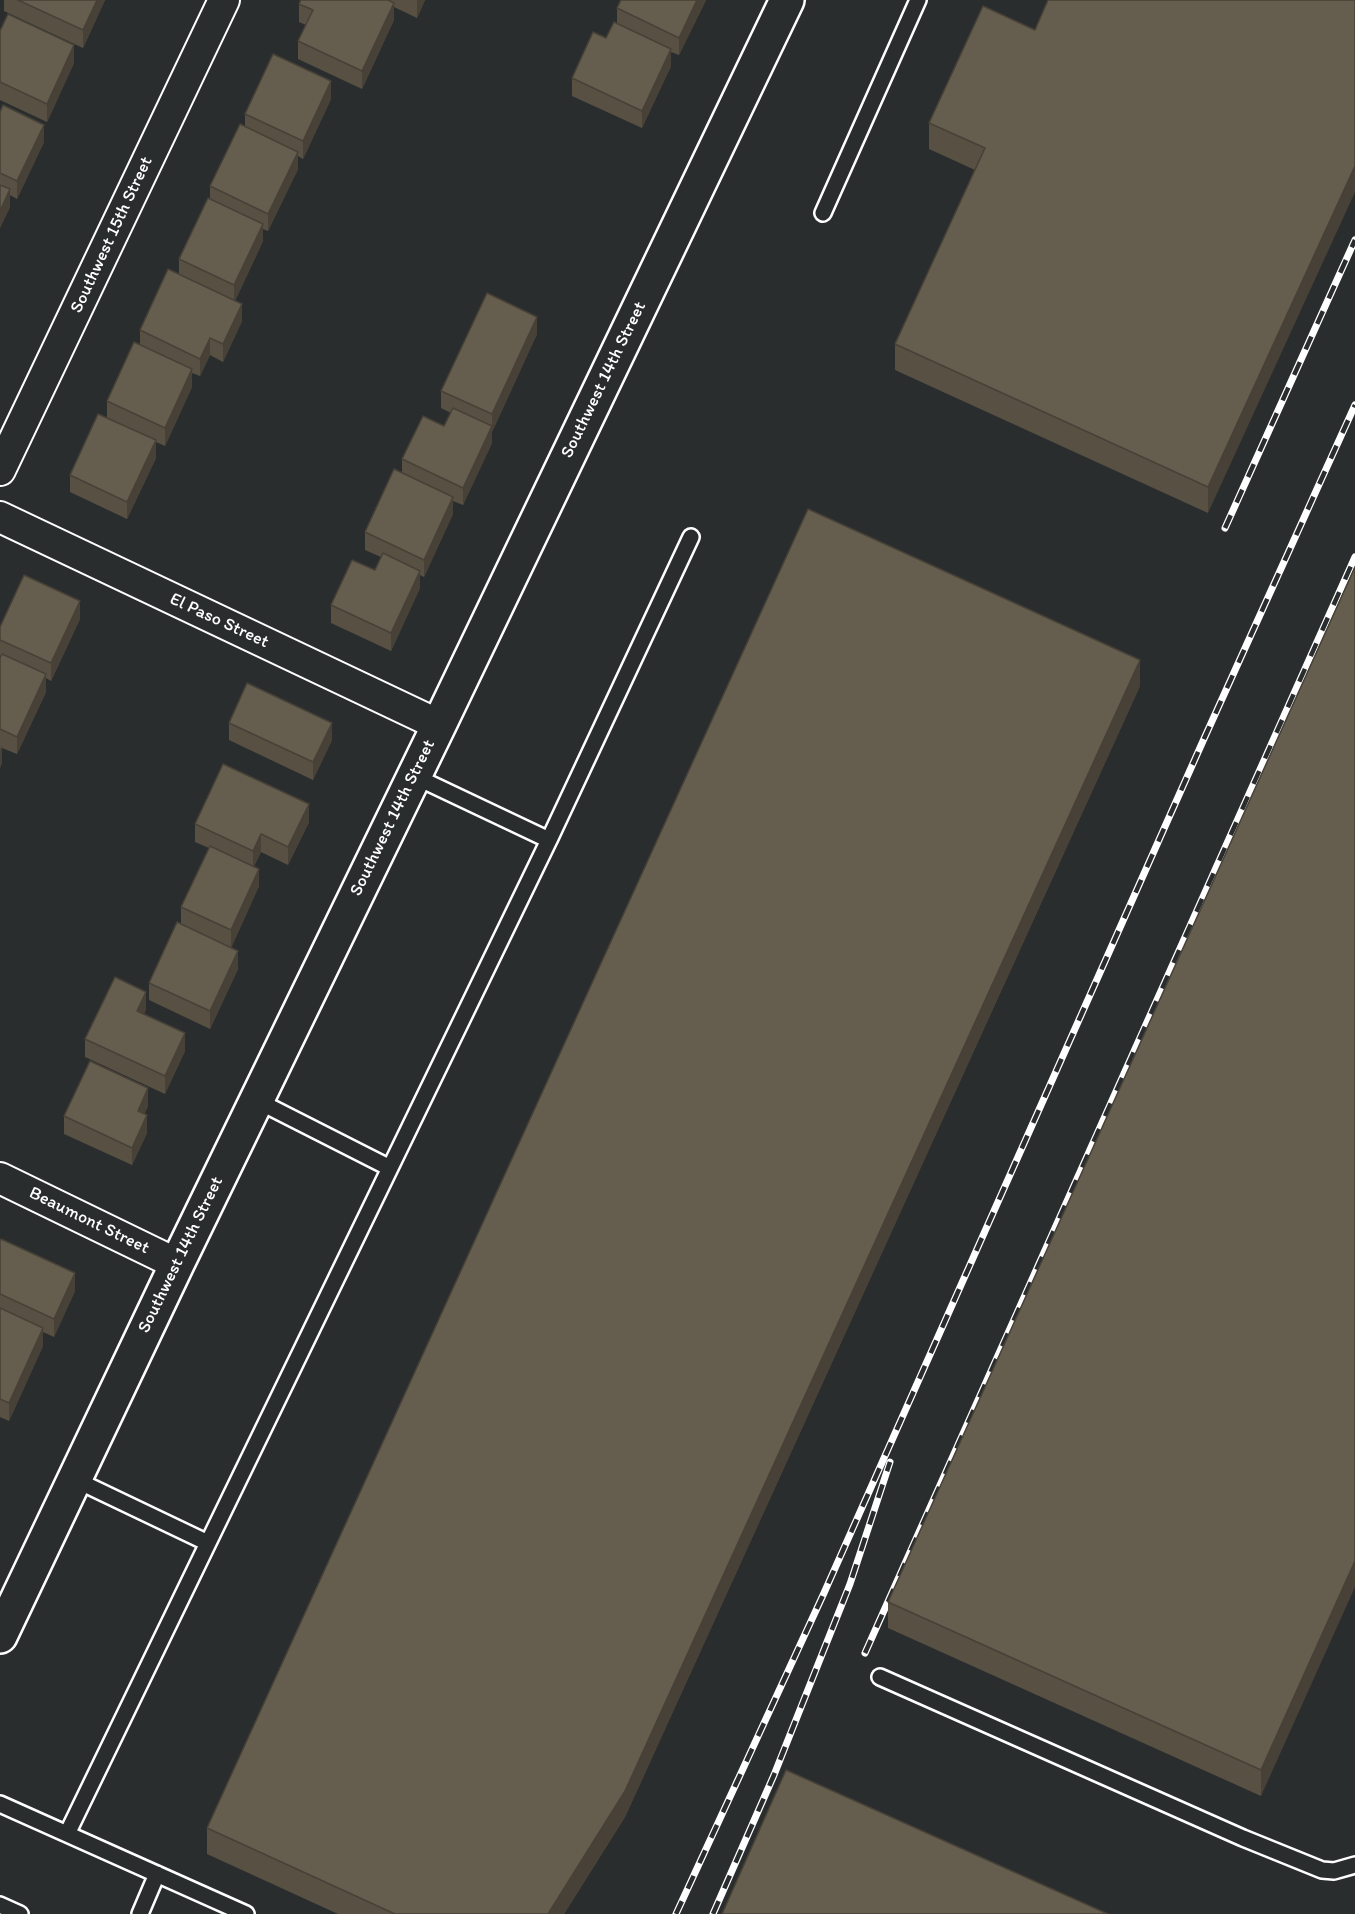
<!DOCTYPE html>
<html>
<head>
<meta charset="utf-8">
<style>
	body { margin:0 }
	canvas { display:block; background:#2a2d2e }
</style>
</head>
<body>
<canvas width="1355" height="1914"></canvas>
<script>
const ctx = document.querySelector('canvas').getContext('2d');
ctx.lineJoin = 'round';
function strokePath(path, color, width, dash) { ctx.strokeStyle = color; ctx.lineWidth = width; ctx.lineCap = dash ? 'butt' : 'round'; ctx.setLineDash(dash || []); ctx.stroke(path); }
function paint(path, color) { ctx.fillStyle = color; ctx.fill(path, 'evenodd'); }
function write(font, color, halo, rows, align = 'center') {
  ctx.font = font + ' Itim,sans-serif'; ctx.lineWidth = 5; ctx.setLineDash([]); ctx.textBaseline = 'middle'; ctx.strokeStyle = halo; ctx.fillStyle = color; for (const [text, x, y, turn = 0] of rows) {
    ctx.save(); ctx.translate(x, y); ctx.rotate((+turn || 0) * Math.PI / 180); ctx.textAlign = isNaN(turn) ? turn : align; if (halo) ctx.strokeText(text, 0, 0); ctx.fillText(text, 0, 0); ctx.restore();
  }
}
const lane = new Path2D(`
	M823,213L918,0
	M414,776L549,840L691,537
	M390,1168L549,840
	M208,1543L390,1168L256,1100
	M880,1677L1243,1838L1322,1870L1334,1871L1355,1865
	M0,1804L246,1914
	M67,1834L208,1543L74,1479
	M0,1905L20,1914
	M140,1914L157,1874`);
const street = new Path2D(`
	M0,470L224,0
	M0,517L439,725
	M0,1178L177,1264`);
const secondary = new Path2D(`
	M0,1636L177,1264L439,725L787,0`);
strokePath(lane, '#fff', 20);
strokePath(street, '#fff', 34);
strokePath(secondary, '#fff', 38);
strokePath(lane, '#2a2d2e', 15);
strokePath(street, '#2a2d2e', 30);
strokePath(secondary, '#2a2d2e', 33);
const rail = new Path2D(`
	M1225,528L1355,240
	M865,1653L1355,557
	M676,1914L824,1593L1203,741L1355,405
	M713,1914L774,1775L850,1584L890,1462`);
strokePath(rail, '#fff', 7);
strokePath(rail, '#2a2d2e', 4.5, [14]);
paint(new Path2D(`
	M4,0H105L83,48L4,11Z
	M301,0H425L417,18L394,7V20L362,89L298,59V41L306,25L299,22V4Z
	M621,0H706L679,55L671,52V66L642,128L572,96V78L606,38L617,23V8Z
	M1355,0L1208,513L895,370V344L975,170L929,149V123L1035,30Z
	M0,31L74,63L47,122L0,100Z
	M331,99L303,159L298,156V169L268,231L263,229V241L235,301L242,321L223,362L210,355L200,376L192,373V387L165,446L156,442V458L127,519L70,492V475L107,418V401L140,345V330L179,274V259L210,199V186L245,127V114Z
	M0,112L44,142L17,199L10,195V207L0,228Z
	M537,334L492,432V443L463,505L453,501V514L424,577L420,575V588L391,651L331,623V605L375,570L381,557L365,550V532L402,473V459L444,426L451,413L441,408V391Z
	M1355,567L1261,1796L888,1628V1602Z
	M80,619L51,681L46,678V692L17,754L2,748V763L0,768V627Z
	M1140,686L625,1817L564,1914H338L207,1854V1828Z
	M229,723L332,740L313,780L229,740Z
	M309,822L288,865L261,852L254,866L259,886L231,948L238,969L210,1029L149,1000V983L181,924V907L209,848L195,842V824Z
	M146,1009L144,1014L185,1051L165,1094L85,1057V1039Z
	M148,1106L144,1114L147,1133L132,1165L64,1134V1116Z
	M0,1241L75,1291L54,1337L43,1332V1346L9,1421L0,1417Z`), '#575043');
paint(new Path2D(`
	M97,0H105L83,48V30Z
	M417,0H425L417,18Z
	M697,0H706L679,55V38Z
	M394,3V20L362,89V71Z
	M74,45V63L47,122V104Z
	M671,49V66L642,128V111Z
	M331,81V99L303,159V141Z
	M44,125V142L17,199V181Z
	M298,152V169L268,231V214Z
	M1355,166V192L1208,513V487Z
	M10,189V207L0,228V211Z
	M263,224V241L234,303V285Z
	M242,304V321L223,362V344Z
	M537,317V334L492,432V443L463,505V488L492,426V414Z
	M210,338V355L200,376V359Z
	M192,369V387L165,446V428Z
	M156,440V458L127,519V502Z
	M453,497V514L424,577V560Z
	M420,571V588L391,651V633Z
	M80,601V619L51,681V663Z
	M1140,660V686L625,1817L564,1914H548Z
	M46,674V692L17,754V737Z
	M332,723V740L313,780V762Z
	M2,745V763L0,768V750Z
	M309,804V822L288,865V847Z
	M261,834V852L253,869V851Z
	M259,869V886L231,948V930Z
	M238,951V969L210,1029V1011Z
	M146,992V1009L137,1028V1011Z
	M185,1033V1051L165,1094V1076Z
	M148,1088V1106L138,1129V1111Z
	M147,1115V1133L132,1165V1148Z
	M75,1273V1291L54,1337V1319Z
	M43,1328V1346L9,1421V1403Z
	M1355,1561V1587L1261,1796V1770Z`), '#474137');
const building = new Path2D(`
	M18,0H97L83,30Z
	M301,0H388L394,3L362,71L298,41L313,10L299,4Z
	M621,0H697L679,38L617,8Z
	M1048,0H1355V166L1208,487L895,344L985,148L929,123L983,6L1035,30Z
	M8,14L74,45L47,104L0,82V31Z
	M614,22L671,49L642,111L572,78L593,32L606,38Z
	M273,54L331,81L303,141L245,114Z
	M3,105L44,125L17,181L0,173V112Z
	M240,124L298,152L268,214L210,186Z
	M0,185L10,189L0,211Z
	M208,198L263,224L234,285L179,259Z
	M168,269L242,304L223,344L210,338L200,359L140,330Z
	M487,293L537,317L492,414L441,391Z
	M134,342L192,369L165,428L107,401Z
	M453,408L492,426L463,488L402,459L423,416L444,426Z
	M98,414L156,440L127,502L70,475Z
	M394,469L453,497L424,560L365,532Z
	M808,509L1140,660L625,1791L548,1914H395L207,1828Z
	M383,553L420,571L391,633L331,605L352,560L375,570Z
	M1355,567V1561L1261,1770L888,1602Z
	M24,575L80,601L51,663L0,640V627Z
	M2,654L46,674L17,737L0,729V658Z
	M247,683L332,723L313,762L229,723Z
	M223,764L309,804L288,847L261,834L253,851L195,824Z
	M210,846L259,869L231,930L181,907Z
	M177,922L238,951L210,1011L149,983Z
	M115,977L146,992L137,1011L185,1033L165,1076L85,1039Z
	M90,1061L148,1088L138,1111L147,1115L132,1148L64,1116Z
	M1,1239L75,1273L54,1319L0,1294V1241Z
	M0,1308L43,1328L9,1403L0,1399Z
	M786,1770L1108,1914H722Z`);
paint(building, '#655d4e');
strokePath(building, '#474137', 1.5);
write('18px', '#fff', '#2a2d2e', [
	["Southwest 15th Street",112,235,-65],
	["Southwest 14th Street",604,380,-64],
	["El Paso Street",219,621,25],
	["Southwest 14th Street",393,818,-64],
	["Beaumont Street",89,1221,26],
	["Southwest 14th Street",181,1255,-64]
]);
</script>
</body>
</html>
